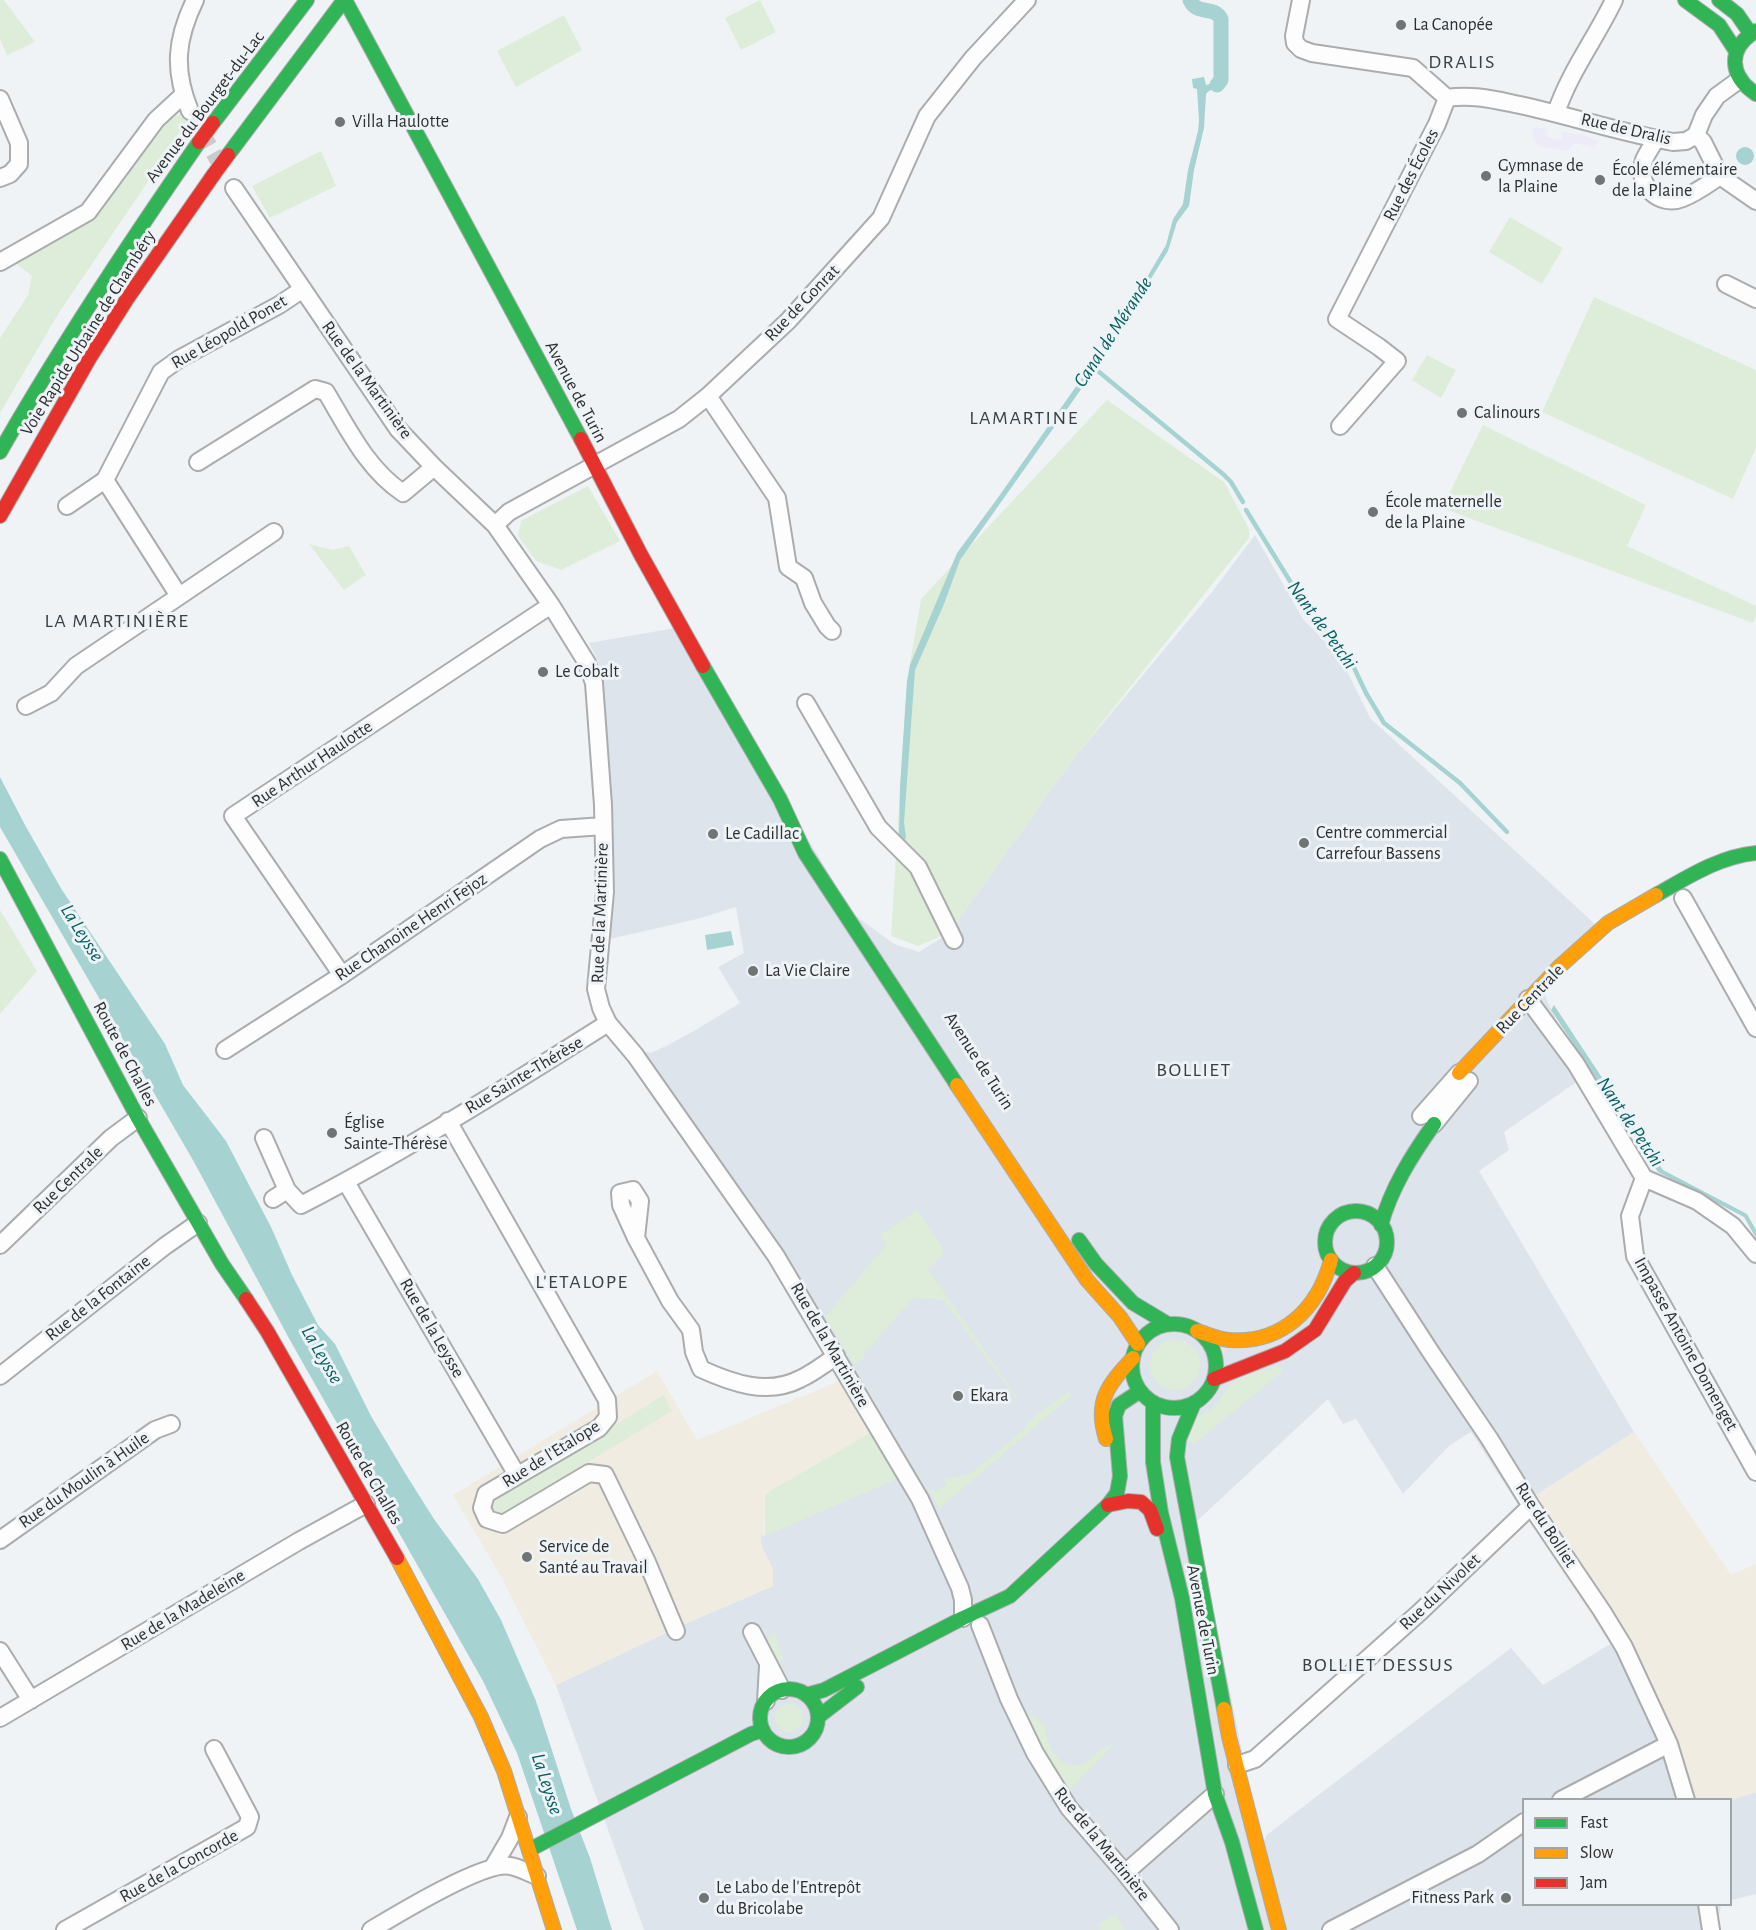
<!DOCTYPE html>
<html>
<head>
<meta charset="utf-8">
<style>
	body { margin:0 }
	#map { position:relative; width:1756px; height:1930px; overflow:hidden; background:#f0f3f5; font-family:"Alegreya Sans",sans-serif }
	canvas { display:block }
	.legend { position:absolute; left:1522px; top:1798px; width:210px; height:108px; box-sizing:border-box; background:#eef3f7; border:2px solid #a1a5a7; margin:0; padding:8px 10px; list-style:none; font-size:18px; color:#2d2f30 }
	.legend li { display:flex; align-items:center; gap:12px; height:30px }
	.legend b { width:30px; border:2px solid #a1a5a7 }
</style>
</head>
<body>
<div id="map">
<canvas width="1756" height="1930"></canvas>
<ul class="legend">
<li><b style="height:8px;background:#30b455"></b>Fast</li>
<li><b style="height:8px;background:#ff9f0a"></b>Slow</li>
<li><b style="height:8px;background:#e5322d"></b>Jam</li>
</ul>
</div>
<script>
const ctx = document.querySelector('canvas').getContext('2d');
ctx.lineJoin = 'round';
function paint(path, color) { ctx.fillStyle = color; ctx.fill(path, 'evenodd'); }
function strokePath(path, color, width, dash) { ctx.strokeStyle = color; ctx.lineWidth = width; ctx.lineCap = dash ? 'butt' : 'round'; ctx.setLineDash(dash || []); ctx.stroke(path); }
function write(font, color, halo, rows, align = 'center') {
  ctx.font = font + ' "Alegreya Sans",sans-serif'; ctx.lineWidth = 6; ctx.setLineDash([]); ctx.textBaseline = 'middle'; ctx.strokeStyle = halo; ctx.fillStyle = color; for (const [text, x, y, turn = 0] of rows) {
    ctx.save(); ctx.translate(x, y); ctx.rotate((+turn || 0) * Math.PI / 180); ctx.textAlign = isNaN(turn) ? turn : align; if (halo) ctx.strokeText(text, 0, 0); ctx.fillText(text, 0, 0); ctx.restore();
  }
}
paint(new Path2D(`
	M1255,535L1303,619L1340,657L1370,718L1595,924L1537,978L1576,1064L1578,1081L1504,1132L1509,1150L1479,1171L1634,1432L1519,1506L1471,1432L1450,1445L1403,1494L1356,1419L1343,1424L1328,1399L1196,1522L1261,1846L1267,1835L1291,1816L1511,1648L1543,1685L1610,1644L1644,1677L1696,1799L1524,1800V1904L1721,1905L1716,1930H644L556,1685L680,1626L773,1586V1569L762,1547L760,1537L905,1475L801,1296L635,1055L643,1051L651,1053L666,1046L694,1031L740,1003L718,967L744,953L736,907L697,919L610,939L615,892L612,790L605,707L598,661L589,643L681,627L853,914L894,944L919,952L949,933L1073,759L1212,592Z
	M1756,1792V1894L1731,1900L1730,1800Z`), '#dee4eb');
paint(new Path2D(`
	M657,1371L697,1440L849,1377L878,1428L765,1494L764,1535L760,1537L762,1547L773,1569V1586L680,1626L556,1685L500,1575L453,1495Z
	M1634,1432L1731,1575L1756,1564V1792L1731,1800L1696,1799L1644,1678L1610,1644L1519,1506Z`), '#f1ece2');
paint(new Path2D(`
	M1534,127L1547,129L1546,137L1561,140L1563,132L1583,135L1598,141L1594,148L1575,143L1566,151L1538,146L1532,135Z`), '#edebf7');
paint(new Path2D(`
	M0,0H4L35,42L7,55L0,39Z
	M760,0L776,32L741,50L725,18Z
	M564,15L582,50L516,87L497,51Z
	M183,113L187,120L158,167L60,311L0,413V338L28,295L32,276L13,261L91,218L167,120Z
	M321,151L336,186L270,218L252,186Z
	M1510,217L1563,248L1542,284L1489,252Z
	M1594,297L1756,370V448L1733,499L1542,412Z
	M1427,355L1456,370L1441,398L1412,380Z
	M1107,400L1224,482L1249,529V538L1073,759L949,933L918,946L891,936L907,681L921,599Z
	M1483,425L1646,505L1627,546L1756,606V616L1753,623L1442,508Z
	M588,486L620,541L561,570L536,561L518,536L521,521Z
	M309,544L333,550L349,546L366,575L344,590Z
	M0,910L37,971L0,1014Z
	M917,1210L945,1252L928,1269L1021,1403L1020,1404L943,1300L913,1298L864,1354V1358L854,1364L825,1317L887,1244L880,1235Z
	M1150 1365a25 25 0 1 1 50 0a25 25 0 1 1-50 0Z
	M1278,1366L1284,1370L1193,1445L1188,1439L1197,1417L1212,1409L1230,1386L1238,1378Z
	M1069,1391L1071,1396L939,1509L930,1490L932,1488L935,1492L947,1484L944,1480L971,1473L1019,1434L1036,1415Z
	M664,1395L672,1411L501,1515L493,1516L488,1510L492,1501Z
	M878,1428L905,1475L765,1536V1494Z
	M775,1633L783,1659L779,1661L782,1668L776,1666L763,1645L770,1635Z
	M775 1718a14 14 0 1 1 28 0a14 14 0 1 1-28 0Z
	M1033,1714L1045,1726C1045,1744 1059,1772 1082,1764C1088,1762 1092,1756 1097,1753C1102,1749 1108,1746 1114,1744L1067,1793L1037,1742L1025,1717Z
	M1116,1915L1125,1930H1101L1098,1924Z`), '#ddedd9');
paint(new Path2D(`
	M1219,64H1221L1224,81C1218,89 1211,88 1206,94L1204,128L1194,170L1189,206L1177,222L1168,251L1094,371L960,560L944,604L915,670L904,823L906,838L903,841L899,837L900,786L907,681L910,665L957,553L997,499L1117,328L1166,245L1173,219L1183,204L1188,170L1198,131L1199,120L1197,89L1193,88L1192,79L1204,77L1206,85L1220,81Z
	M1736 156a9 9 0 1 1 18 0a9 9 0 1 1-18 0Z
	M0,777L25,825L62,890L165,1044L183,1085L226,1141L271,1227L292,1275L318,1325L335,1344L371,1416L405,1473L434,1519L478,1579L501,1620L536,1701L571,1809L590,1858L612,1930H577L517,1753L483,1681L291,1342L194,1162L0,827Z
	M731,931L734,945L707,950L705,935Z
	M1554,1005L1663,1170L1747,1214L1756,1230V1238L1744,1217L1658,1172L1551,1010Z`), '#a6d2d2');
strokePath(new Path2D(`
	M1093,367L1223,474L1231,482L1243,502
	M1246,510L1311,615L1348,655L1366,693L1384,723L1460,783L1507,832`), '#a6d2d2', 4.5);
strokePath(new Path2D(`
	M1190,0C1197,16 1214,5 1221,19V80L1217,85`), '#a6d2d2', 15);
strokePath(new Path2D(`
	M190,111L223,170`), '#c9ccce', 16, [16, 8]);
const street = new Path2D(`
	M1301,0L1294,36L1295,43L1301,49L1312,53L1413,68L1447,98
	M0,99L19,143V164L10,174L0,178
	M190,111C173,70 176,39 195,0
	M1556,113C1569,73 1596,38 1614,0
	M1696,135L1703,142L1720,176L1756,201
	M1656,139C1652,146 1647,153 1644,160C1635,185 1659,208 1683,198C1696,193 1708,184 1720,176
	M234,188L398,429L434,467L495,525L551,605L587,663L594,683L603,805L605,892L596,989L601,1008L608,1023L635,1055L776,1256L920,1499L960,1588L963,1600V1618
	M0,262L88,212L156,120L183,95
	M1726,284L1756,299
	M708,396L777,498L788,567L804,578L813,603L827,626L832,631
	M1340,426L1397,361L1379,347L1337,319L1437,124L1447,98C1473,94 1495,100 1520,105C1571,116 1621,133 1673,142L1686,141L1696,135L1704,115L1717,96L1739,80
	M198,462L315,389L326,392C348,429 367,469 403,493L434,467
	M67,506L105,480
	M495,525L509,512L679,419L708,396L788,321L881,218L927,116L973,58L1027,0
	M179,596L105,480L161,372L179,359L279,305L303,289
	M806,703L878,827L918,867L954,940
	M26,706L51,693L76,666L274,532
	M1683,898L1756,1028
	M342,975L233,816L551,605
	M1528,999L1576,1064L1644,1178L1697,1201L1733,1226L1756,1254
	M225,1050L342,975L540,839L561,829L603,826
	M1421,1116L1459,1073
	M448,1121L607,1400L608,1417L599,1428L486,1494L482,1508L487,1519L503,1524L589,1473L605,1475L647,1562L676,1631
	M1434,1124L1469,1081
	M264,1138L287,1190L301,1205C407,1150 507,1087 608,1023
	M1644,1178L1630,1216L1635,1256L1756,1472
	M346,1182L517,1475
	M273,1199L287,1190
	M636,1238L621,1205L620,1193L633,1190L640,1201L636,1238L670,1301L691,1330L694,1352L701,1369C732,1383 767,1396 800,1379C813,1373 825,1364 836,1356
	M0,1245L111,1138L138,1118
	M1375,1266L1432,1354L1489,1438L1531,1506L1602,1611L1624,1647L1669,1744L1686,1800
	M0,1376L165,1246L198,1223
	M0,1540L155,1430L171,1424
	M980,1625L1009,1699L1035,1753L1069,1808L1125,1873L1170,1930
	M752,1632L782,1690
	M0,1651L31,1700
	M766,1701L768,1666
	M0,1718L299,1541L366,1504
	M1237,1765L1255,1759L1420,1612L1531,1506
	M1561,1800L1669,1744
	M493,1867L510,1838L518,1817
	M1125,1873L1215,1794
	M1707,1904L1711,1930
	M65,1930L247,1827L250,1817L214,1749
	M371,1930C396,1915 485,1861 510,1866C519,1867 528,1873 537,1876
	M1331,1930L1478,1854L1524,1822`);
const fast = new Path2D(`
	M345,0L581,439
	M1685,0L1719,25L1736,51
	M1719,0L1737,14L1750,33
	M1756,31C1727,48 1729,76 1756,94
	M213,123L307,0
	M228,155L344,0
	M0,452C61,345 129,243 199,142
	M703,666L780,799L805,853L957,1085
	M0,859L138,1118L222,1264L246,1299
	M1656,895C1688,877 1718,857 1756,853
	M1325 1242a31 31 0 1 1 62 0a31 31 0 1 1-62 0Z
	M1381,1225C1391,1188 1412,1155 1434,1124
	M1079,1240L1096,1264L1133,1303L1168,1324
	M1132 1366a42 42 0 1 1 84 0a42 42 0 1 1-84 0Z
	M1153,1403V1462L1161,1513L1182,1598L1215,1794L1232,1842L1256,1930
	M1194,1403L1179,1439L1177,1457L1224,1709
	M760 1718a29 29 0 1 1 58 0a29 29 0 1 1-58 0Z
	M806,1695L824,1690L963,1618L1010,1596L1108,1505L1117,1493L1120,1476L1115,1416L1119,1405L1140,1391
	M818,1717L857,1687
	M529,1850L751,1734L763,1730`);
const slow = new Path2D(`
	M1459,1073L1559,967L1608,923L1656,895
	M957,1085L1087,1280L1120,1317L1138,1344
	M1197,1331C1207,1334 1218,1339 1229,1340C1282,1344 1318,1309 1331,1260
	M1106,1439C1094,1401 1108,1385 1133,1358
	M397,1558L481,1717L504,1771L554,1930
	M1224,1709L1229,1737L1279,1930`);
const jam = new Path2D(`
	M581,439L641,555L703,666
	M0,516L89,359L127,299L214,174
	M246,1299L267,1331L397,1558
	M1214,1379L1285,1351L1315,1330L1345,1281L1354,1273
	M1108,1505L1128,1501L1141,1502L1150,1510L1157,1529`);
strokePath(street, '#aaacad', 20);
strokePath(fast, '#aaacad', 16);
strokePath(slow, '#aaacad', 16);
strokePath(jam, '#aaacad', 16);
strokePath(street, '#fdfdfe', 16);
strokePath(fast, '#30b455', 14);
strokePath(slow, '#ff9f0a', 14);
strokePath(jam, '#e5322d', 14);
const jamBridge = new Path2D(`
	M199,142L213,123
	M214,174L228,155`);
strokePath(jamBridge, '#c4bebd', 16, []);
strokePath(jamBridge, '#e5322d', 14);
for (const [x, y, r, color] of [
	[1401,25,6,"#717475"],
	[340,122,6,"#717475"],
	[1486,176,6,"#717475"],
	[1600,180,6,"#717475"],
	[1462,413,6,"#717475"],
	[1373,512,6,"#717475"],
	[543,672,6,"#717475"],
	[713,834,6,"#717475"],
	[1304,843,6,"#717475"],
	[753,971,6,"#717475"],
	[332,1133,6,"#717475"],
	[958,1396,6,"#717475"],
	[527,1557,6,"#717475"],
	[704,1898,6,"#717475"],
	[1506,1898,6,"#717475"]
]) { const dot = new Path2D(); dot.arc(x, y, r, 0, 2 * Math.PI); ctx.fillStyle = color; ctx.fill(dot); strokePath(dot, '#eef3f7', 2); }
write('18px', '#2d2f30', '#eef3f7', [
	["La Canopée",1413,25],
	["Villa Haulotte",352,122],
	["Gymnase de",1498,166],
	["la Plaine",1498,187],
	["École élémentaire",1612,170],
	["de la Plaine",1612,191],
	["Calinours",1474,413],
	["École maternelle",1385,502],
	["de la Plaine",1385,523],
	["Le Cobalt",555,672],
	["Centre commercial",1316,833],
	["Carrefour Bassens",1316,854],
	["Le Cadillac",725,834],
	["La Vie Claire",765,971],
	["Église",344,1123],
	["Sainte-Thérèse",344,1144],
	["Ekara",970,1396],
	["Service de",539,1547],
	["Santé au Travail",539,1568],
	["Le Labo de l'Entrepôt",716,1888],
	["du Bricolabe",716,1909],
	["Fitness Park",1494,1898,"right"]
], 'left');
write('18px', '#2d2f30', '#eef3f7', [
	["Avenue du Bourget-du-Lac",205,107,-53],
	["Rue de Dralis",1626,129,13],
	["Rue des Écoles",1411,175,-63],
	["Rue de Gonrat",802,303,-46],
	["Rue Léopold Ponet",229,332,-30],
	["Voie Rapide Urbaine de Chambéry",88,333,-58],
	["Rue de la Martinière",367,380,54],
	["Avenue de Turin",576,392,62],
	["Rue Arthur Haulotte",312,764,-34],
	["Rue de la Martinière",600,913,-88],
	["Rue Chanoine Henri Fejoz",411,927,-34],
	["Rue Centrale",1530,999,-46],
	["Route de Challes",125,1054,62],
	["Avenue de Turin",979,1061,57],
	["Rue Sainte-Thérèse",524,1075,-31],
	["Rue Centrale",68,1180,-44],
	["Rue de la Fontaine",98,1298,-38],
	["Rue de la Leysse",432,1328,60],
	["Impasse Antoine Domenget",1686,1344,61],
	["Rue de la Martinière",830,1345,60],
	["Rue de l'Etalope",551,1454,-32],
	["Route de Challes",369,1473,60],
	["Rue du Moulin à Huile",84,1480,-35],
	["Rue du Bolliet",1546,1525,57],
	["Rue du Nivolet",1440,1592,-43],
	["Rue de la Madeleine",183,1610,-31],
	["Avenue de Turin",1203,1620,79],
	["Rue de la Martinière",1102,1844,51],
	["Rue de la Concorde",179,1866,-29]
]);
ctx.letterSpacing = '1.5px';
write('20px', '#3b3f42', '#eef3f7', [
	["DRALIS",1462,62],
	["LAMARTINE",1024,418],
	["LA MARTINIÈRE",117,621],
	["BOLLIET",1194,1070],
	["L'ETALOPE",582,1282],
	["BOLLIET DESSUS",1378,1665]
]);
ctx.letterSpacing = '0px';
write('italic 20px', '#086161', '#eef3f7', [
	["Canal de Mérande",1113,332,-57],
	["Nant de Petchi",1322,625,54],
	["La Leysse",82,933,58],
	["Nant de Petchi",1630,1122,56],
	["La Leysse",322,1355,60],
	["La Leysse",547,1784,72]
]);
</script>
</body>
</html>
